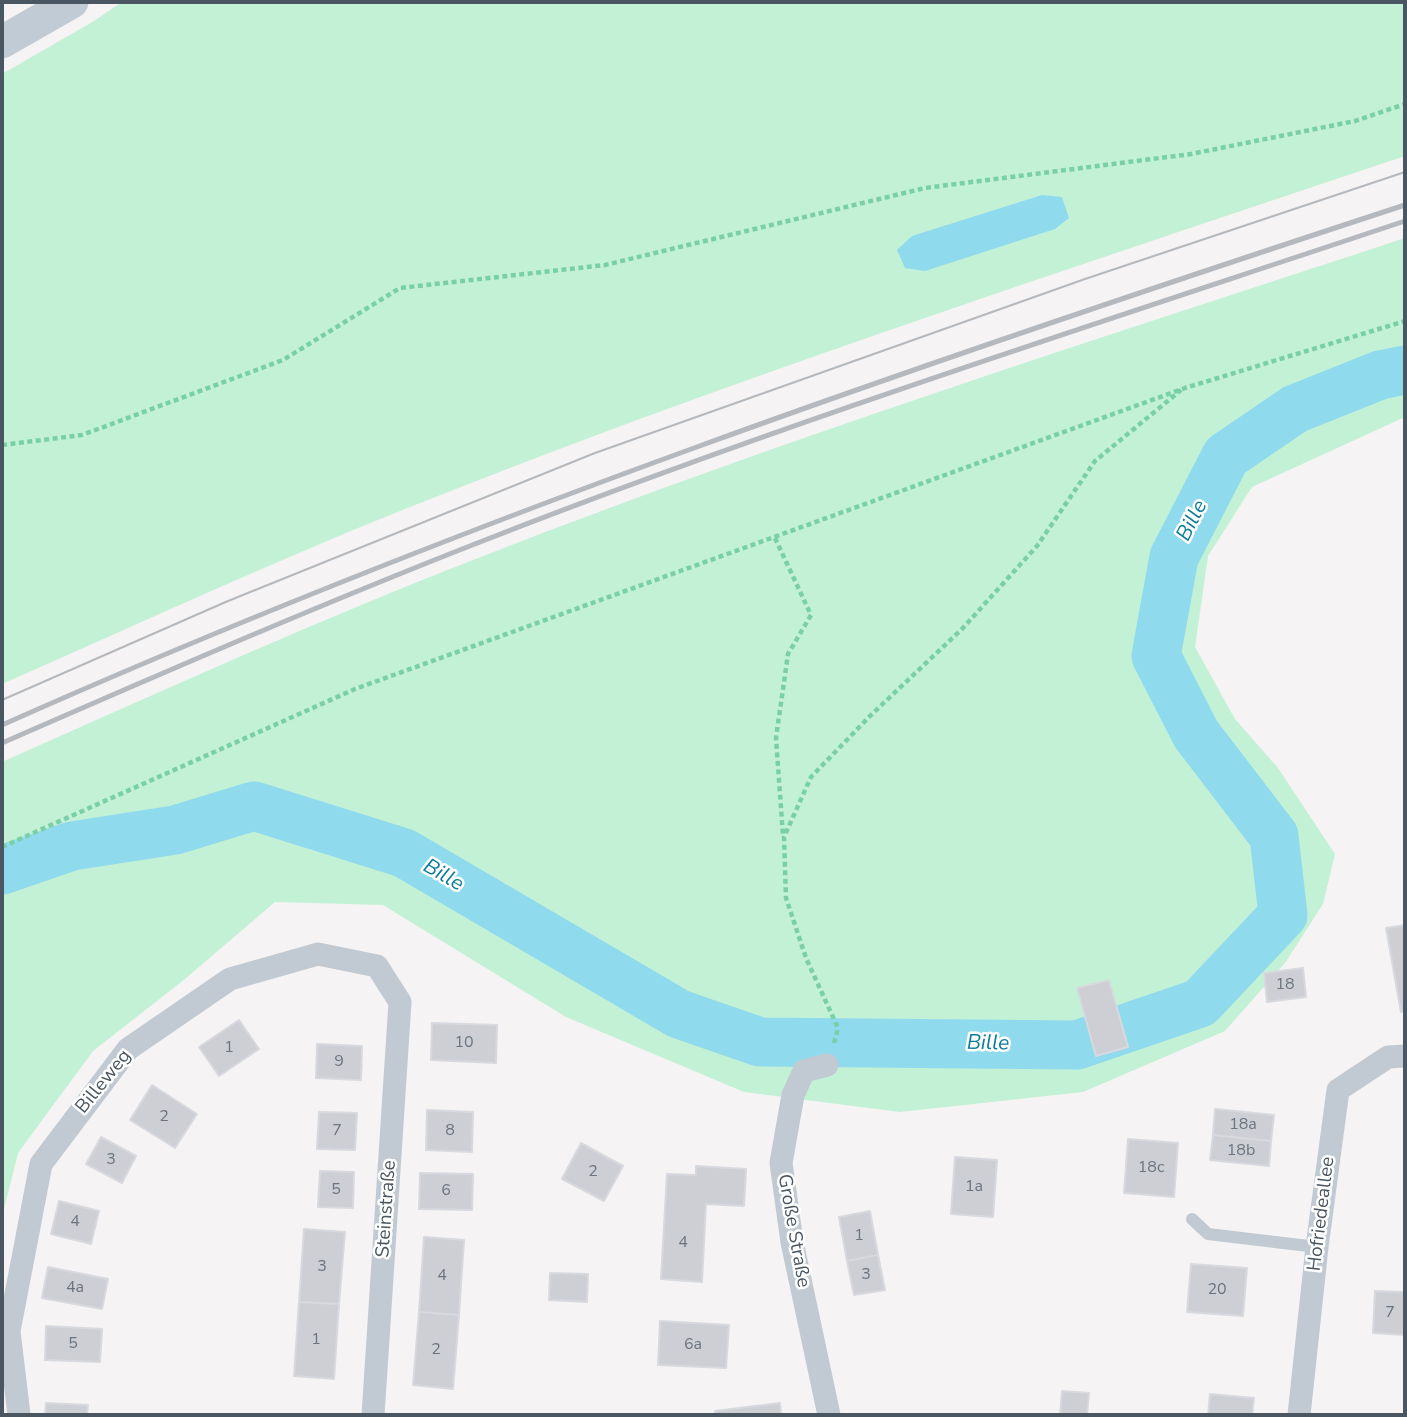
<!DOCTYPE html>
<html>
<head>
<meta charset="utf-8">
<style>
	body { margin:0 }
	#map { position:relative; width:1407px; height:1417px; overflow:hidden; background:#f5f3f3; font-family:"Nunito Sans",sans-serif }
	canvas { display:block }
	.frame { position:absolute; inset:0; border:4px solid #4a5661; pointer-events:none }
</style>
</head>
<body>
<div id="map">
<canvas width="1407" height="1417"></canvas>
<div class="frame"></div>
</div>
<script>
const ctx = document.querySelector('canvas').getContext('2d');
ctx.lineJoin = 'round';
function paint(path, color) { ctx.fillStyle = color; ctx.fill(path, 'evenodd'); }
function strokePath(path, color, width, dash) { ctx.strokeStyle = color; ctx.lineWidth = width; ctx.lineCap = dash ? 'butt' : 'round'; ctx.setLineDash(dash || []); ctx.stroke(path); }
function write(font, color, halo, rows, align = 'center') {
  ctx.font = font + ' "Nunito Sans",sans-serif'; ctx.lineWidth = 5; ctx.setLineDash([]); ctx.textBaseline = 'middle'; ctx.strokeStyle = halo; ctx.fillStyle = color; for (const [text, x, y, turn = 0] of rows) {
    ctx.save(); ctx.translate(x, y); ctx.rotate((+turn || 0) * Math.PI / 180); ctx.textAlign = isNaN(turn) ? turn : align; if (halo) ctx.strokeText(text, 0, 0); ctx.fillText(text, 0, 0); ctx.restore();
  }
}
paint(new Path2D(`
	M122,2H1405V156C1091,262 775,364 466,485C309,545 156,616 2,684V74L94,21Z
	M1405,238V417L1252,487L1208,556L1195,647L1235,719L1278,768L1335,854L1323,904L1285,963L1225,1031L1083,1092L900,1112L744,1092L566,1017L383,905L275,902L185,979L93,1051L18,1153L2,1217V762C162,691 322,618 486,555C788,437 1098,339 1405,238Z`), '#c3f1d5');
paint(new Path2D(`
	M1042,195L1062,197L1069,218L1055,229L925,271L905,268L897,250L912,236Z`), '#90daee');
strokePath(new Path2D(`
	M2,870L72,846L175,830L254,806L404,853L679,1014L760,1042L1077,1045L1200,1003L1283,915L1274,836L1196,734L1156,656L1174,557L1226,456L1295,409L1380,375L1405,370`), '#90daee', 49);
const building = new Path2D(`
	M1405,925V1011L1401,1012L1386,928Z
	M1303,968L1306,997L1267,1002L1264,973Z
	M1109,980L1128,1047L1096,1056L1077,988Z
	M239,1020L259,1049L219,1076L199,1047Z
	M432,1023L497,1025L496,1063L431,1060Z
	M317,1044L362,1046L361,1080L316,1078Z
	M152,1085L197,1114L175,1148L130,1120Z
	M1215,1109L1274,1115L1271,1141L1213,1135Z
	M427,1110L473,1112L472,1152L426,1150Z
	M319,1112L357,1113L355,1150L317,1149Z
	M1213,1135L1271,1141L1269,1166L1210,1160Z
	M101,1137L136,1156L122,1183L86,1164Z
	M1128,1139L1178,1143L1174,1197L1124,1193Z
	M581,1143L623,1166L604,1201L562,1179Z
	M955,1157L997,1160L993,1217L951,1214Z
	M696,1166L746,1169L744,1206L706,1204L702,1282L661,1279L667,1174L696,1175Z
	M320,1171L354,1172L353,1208L318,1207Z
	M420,1173L473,1174L472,1210L419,1209Z
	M59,1201L99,1211L91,1244L51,1234Z
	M870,1211L878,1255L847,1261L839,1217Z
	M304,1229L345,1232L339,1304L299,1302Z
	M424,1237L464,1240L459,1315L419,1312Z
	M878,1255L885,1290L854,1295L847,1261Z
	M1191,1264L1247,1268L1243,1316L1187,1312Z
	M48,1267L108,1279L102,1309L42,1298Z
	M550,1273L588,1274L587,1302L549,1300Z
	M1375,1291L1405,1292V1335L1373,1333Z
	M299,1302L339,1304L334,1379L294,1376Z
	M419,1312L459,1315L453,1389L413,1385Z
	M660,1321L729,1325L726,1368L658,1365Z
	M46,1326L102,1329L100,1362L45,1360Z
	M1062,1391L1089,1393L1087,1415H1060Z
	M1210,1394L1254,1398L1252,1415H1208Z
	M46,1403L88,1405L87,1415H45Z
	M780,1403L781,1415H715V1411Z`);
paint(building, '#cdcfd5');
strokePath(building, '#d7d9de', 2);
strokePath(new Path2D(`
	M2,445L82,435L283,360L400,288L605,265L925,188L1191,154L1355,121L1405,104
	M775,538L811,615L788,654L776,738L783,836
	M2,847L355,689L1185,388L1405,321
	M834,1043L838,1028L806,958L786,898L784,837L811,777L871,715L962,629L1037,546L1095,461L1181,390`), '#7ad0a6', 4.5, [5, 3.5]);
strokePath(new Path2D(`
	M1192,1219L1208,1234L1317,1247`), '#c1cad2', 12);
strokePath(new Path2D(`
	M827,1065L804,1071L793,1095L781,1163L792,1242L829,1415
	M19,1415L9,1331L41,1164L128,1049L230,979L318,954L377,966L400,1002L373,1415
	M1299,1415L1317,1247L1338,1090L1388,1057L1405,1056`), '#c1cad2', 23);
strokePath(new Path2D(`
	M2,42L72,2`), '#c1cbd6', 33);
strokePath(new Path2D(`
	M2,700L228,601L595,453L1085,279L1405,172`), '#b5b8bd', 2);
strokePath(new Path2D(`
	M2,725C458,522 931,360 1405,205
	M2,743C160,674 319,605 480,542C784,423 1096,324 1405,221`), '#b5b8bd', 5);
write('16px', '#6b747e', null, [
	["18",1285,985],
	["10",464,1043],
	["1",229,1048],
	["9",339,1062],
	["2",164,1117],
	["18a",1243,1125],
	["7",337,1131],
	["8",450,1131],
	["18b",1241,1151],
	["3",111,1160],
	["18c",1151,1168],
	["2",593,1172],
	["1a",974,1187],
	["5",336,1190],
	["6",446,1191],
	["4",75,1222],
	["1",859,1236],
	["4",683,1243],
	["3",322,1267],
	["3",866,1275],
	["4",442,1276],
	["4a",75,1288],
	["20",1217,1290],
	["7",1390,1313],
	["1",316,1340],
	["5",73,1344],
	["6a",693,1345],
	["2",436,1350]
]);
write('19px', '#4a5661', '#fff', [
	["Billeweg",104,1082,-51],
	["Steinstraße",387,1209,-86],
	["Hofriedeallee",1322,1214,-83],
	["Große Straße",793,1231,80]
]);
write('italic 21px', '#0c7c9b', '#fff', [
	["Bille",1193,521,-63],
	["Bille",443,876,30],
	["Bille",988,1044,1]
]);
</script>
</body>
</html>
